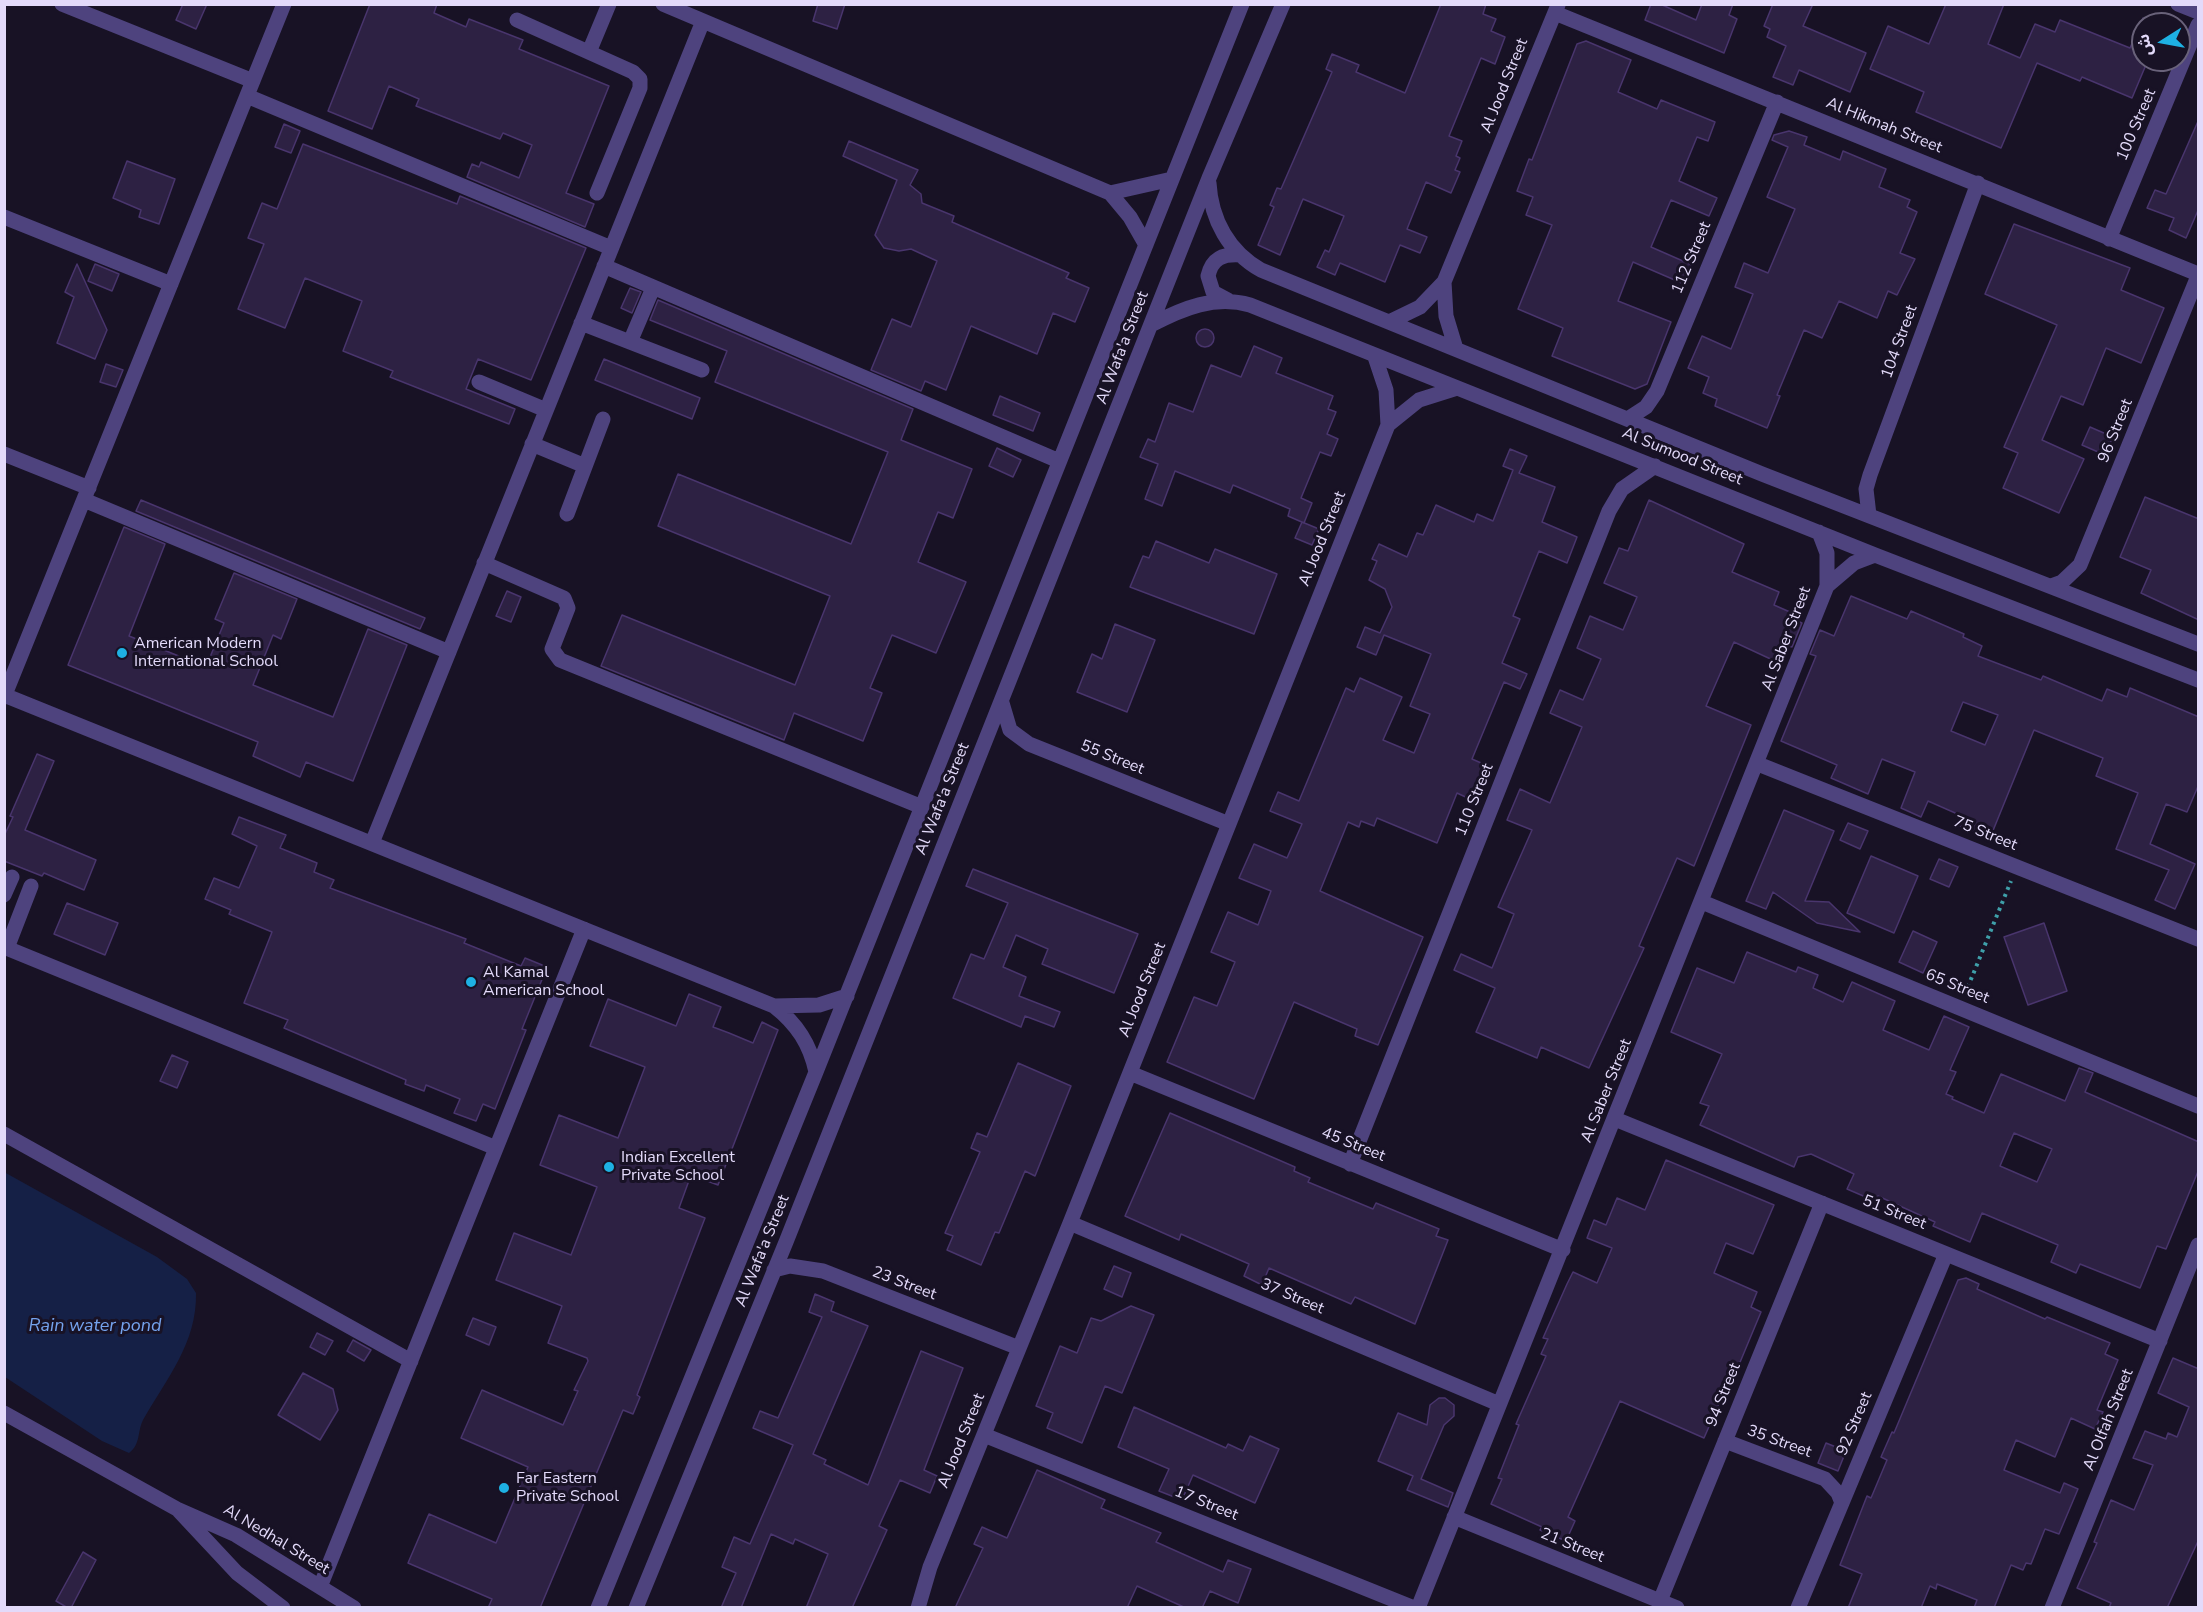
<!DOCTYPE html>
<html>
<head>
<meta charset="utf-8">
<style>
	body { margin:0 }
	#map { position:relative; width:2203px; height:1612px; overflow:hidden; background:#181225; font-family:"Nunito Sans","Noto Sans Arabic",sans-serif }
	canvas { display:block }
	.frame { position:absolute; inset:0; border:6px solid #e3dafa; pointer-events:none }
	.north { position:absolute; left:2131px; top:12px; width:60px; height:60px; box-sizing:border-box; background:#181225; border:2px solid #69627a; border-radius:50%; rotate:259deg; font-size:16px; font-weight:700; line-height:24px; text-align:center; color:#e3dafa }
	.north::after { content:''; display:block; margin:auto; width:21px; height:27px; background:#1eb1e3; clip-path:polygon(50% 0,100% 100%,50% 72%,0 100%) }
</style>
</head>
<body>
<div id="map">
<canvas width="2203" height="1612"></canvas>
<div class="frame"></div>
<div class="north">ش</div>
</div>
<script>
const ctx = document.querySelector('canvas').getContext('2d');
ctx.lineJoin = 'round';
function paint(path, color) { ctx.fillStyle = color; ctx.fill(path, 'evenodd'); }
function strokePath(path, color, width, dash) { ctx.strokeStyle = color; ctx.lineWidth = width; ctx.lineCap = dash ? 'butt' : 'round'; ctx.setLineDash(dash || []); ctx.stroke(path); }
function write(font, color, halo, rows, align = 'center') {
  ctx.font = font + ' "Nunito Sans",sans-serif'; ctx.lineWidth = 6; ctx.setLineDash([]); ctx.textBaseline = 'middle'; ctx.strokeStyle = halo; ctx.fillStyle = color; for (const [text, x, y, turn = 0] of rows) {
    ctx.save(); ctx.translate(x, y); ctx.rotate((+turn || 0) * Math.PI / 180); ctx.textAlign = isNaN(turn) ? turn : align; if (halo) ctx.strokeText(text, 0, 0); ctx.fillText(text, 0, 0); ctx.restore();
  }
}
paint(new Path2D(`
	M4,1172L157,1257L187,1279L196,1293C197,1343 167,1378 143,1420C137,1432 141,1444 129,1453L102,1441L5,1377Z`), '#152046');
const building = new Path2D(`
	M183,4H207L196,29L176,20Z
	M370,4H437L434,13L466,27L469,19L523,40L519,49L609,86L566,193L594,204L585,227L467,177L472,164L479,167L481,162L519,178L532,145L503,133L500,139L416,106L419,99L389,86L372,129L328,111Z
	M818,4H845L837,29L813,21Z
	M1441,4H1486L1483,14L1496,19L1491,31L1505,37L1495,64L1481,58L1449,136L1462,141L1456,156L1460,158L1455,170L1460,172L1451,193L1426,182L1407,229L1427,237L1420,253L1400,245L1385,282L1340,263L1335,275L1317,267L1325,250L1329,252L1344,216L1303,199L1280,255L1258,245L1274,207L1270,205L1277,188L1281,189L1332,72L1326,69L1332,54L1359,65L1356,72L1405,93Z
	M1651,4H1660L1696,20L1702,4H1733L1729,15L1737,19L1724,53L1645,20Z
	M1773,4H1813L1803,26L1866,53L1850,92L1799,70L1793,85L1773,77L1786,46L1767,37L1770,29L1764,26Z
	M1946,4H2004L1988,44L2020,58L2035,24L2055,32L2060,20L2130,48L2143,18V60H2148L2132,98L2082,77L2080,81L2037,63L2001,148L1916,112L1924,92L1870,69L1888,26L1929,44Z
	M1586,41L1631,60L1618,92L1657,109L1661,100L1715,122L1708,141L1697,137L1679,181L1717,198L1709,216L1671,200L1651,247L1692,265L1684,284L1633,262L1618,301L1671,322L1647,384L1635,389L1552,356L1563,328L1518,309L1552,225L1526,215L1533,197L1517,191L1529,159L1532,160L1577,44Z
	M2199,119V208L2186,238L2169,230L2174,218L2147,208L2155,190L2166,194Z
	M284,124L300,131L291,153L275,147Z
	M1789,131L1807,137L1804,145L1840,160L1843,151L1886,169L1879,187L1910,200L1907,207L1917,212L1900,253L1915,259L1897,295L1888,291L1877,318L1839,301L1822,338L1804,330L1777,395L1780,396L1767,428L1715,406L1717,399L1703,393L1709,377L1688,368L1702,336L1731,349L1753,294L1735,287L1744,263L1768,273L1795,209L1767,197L1788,147L1772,140L1774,135Z
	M849,141L918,170L910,185L921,194L922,203L954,216L952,222L1069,273L1066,278L1089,288L1075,322L1053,313L1037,354L971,326L946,390L925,381L921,391L871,370L892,319L911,327L937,261L911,249L899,251L884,248L875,235L897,180L843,156Z
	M303,144L457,204L460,196L586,248L531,380L478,359L466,389L515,409L509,424L390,377L393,371L343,351L362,301L305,278L285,328L238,309L264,244L248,238L262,203L277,209Z
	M127,161L175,179L159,224L139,217L141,210L113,198Z
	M2014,224L2130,268L2121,290L2164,308L2141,363L2106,348L2083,405L2061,396L2042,440L2084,459L2059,513L2003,488L2018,453L2004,447L2057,325L1985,294Z
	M77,264L107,330L95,359L57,343L74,297L65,292Z
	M95,264L119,274L112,291L88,281Z
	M630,288L641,292L632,313L621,308Z
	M658,300L913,409L901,440L972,469L953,518L938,512L918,562L966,582L936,653L892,635L870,688L882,693L863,741L794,713L784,740L601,666L622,615L795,685L830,596L658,526L678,474L851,544L888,452L715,382L727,351L650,320Z
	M1196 338a9 9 0 1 1 18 0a9 9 0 1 1-18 0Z
	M1254,346L1282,358L1276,373L1333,396L1328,409L1336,412L1327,434L1338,439L1331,456L1320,452L1301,498L1312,503L1304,523L1288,516L1290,509L1233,485L1230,493L1175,471L1162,506L1145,499L1158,464L1140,457L1148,439L1155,442L1169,403L1193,412L1211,365L1241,377Z
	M604,359L700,398L692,419L595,380Z
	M106,364L123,370L116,387L100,382Z
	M1000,396L1040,413L1033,431L993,415Z
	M2090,427L2113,437L2105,455L2082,445Z
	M997,448L1021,460L1013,477L989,466Z
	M1510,449L1527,456L1519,473L1555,487L1542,522L1577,537L1567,563L1539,551L1513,616L1520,619L1502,663L1527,674L1520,689L1504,682L1472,759L1488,766L1474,801L1457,793L1437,843L1377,818L1374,826L1361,821L1359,827L1348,822L1320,891L1423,937L1378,1045L1355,1036L1357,1029L1294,1002L1254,1099L1167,1062L1194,997L1217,1006L1235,962L1211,952L1228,912L1258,925L1271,891L1239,878L1254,844L1287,858L1302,824L1270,811L1278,792L1299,801L1346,688L1354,692L1360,678L1402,697L1383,740L1414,753L1430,714L1410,706L1431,654L1384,635L1376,655L1357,647L1365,627L1380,633L1392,607L1385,589L1369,580L1377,561L1372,559L1379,544L1407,557L1417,533L1423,535L1436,505L1474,522L1477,514L1493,521L1513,470L1503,466Z
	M2145,497L2199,519V620L2141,593L2151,570L2120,557Z
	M141,500L425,618L420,629L136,511Z
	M1649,500L1744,544L1732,572L1779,592L1774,605L1799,616L1797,621L1802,623L1792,647L1785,645L1777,662L1734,642L1706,706L1751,725L1694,866L1677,858L1639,946L1644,948L1589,1068L1541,1047L1537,1058L1476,1032L1495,988L1454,970L1461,954L1492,968L1514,914L1498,907L1532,830L1507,820L1520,789L1550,803L1582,727L1550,713L1560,690L1583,700L1601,659L1577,648L1590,616L1623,630L1637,597L1604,583L1619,548L1628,551Z
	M1302,522L1319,529L1312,545L1295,538Z
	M124,527L165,544L129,636L206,667L224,623L215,619L234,573L297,599L281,639L273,635L253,685L333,717L368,629L407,645L353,781L306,762L300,777L253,756L258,742L68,665Z
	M1156,541L1209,563L1215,549L1277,574L1254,634L1130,587L1143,556L1149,558Z
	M507,591L521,597L511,622L496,616Z
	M1851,596L1907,619L1911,611L1964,634L1963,637L1982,646L1978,656L2041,680L2043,676L2102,701L2107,689L2127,697L2130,688L2199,717V784L2187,812L2166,804L2150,844L2195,864L2175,909L2155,900L2169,870L2116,849L2138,793L2096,776L2103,758L2034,730L1990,838L1958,825L1962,816L1928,801L1921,817L1901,808L1915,772L1882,759L1868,794L1831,778L1837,765L1781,741L1816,656L1810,654L1820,630L1834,636ZM1963,702L1998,715L1985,745L1951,731Z
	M1115,624L1155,640L1127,712L1077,692L1092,654L1102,659Z
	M37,754L54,761L25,830L96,860L84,890L44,873L42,876L4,861V836L13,817L10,816Z
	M1784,810L1834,831L1805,901L1829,902L1860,932L1817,923L1773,892L1766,909L1746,901Z
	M239,817L286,835L280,848L317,863L314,872L334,880L330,888L466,939L464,943L521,966L525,958L547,967L522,1029L526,1030L495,1109L483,1104L476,1121L454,1113L460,1099L426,1085L424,1091L405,1084L406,1080L284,1028L288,1020L244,1003L272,932L229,914L231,910L205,899L214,878L239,888L257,846L232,834Z
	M1848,823L1868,831L1860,849L1840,840Z
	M1871,856L1918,876L1894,933L1847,913Z
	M1939,859L1958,867L1949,887L1930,879Z
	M973,869L1138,934L1114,993L1042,964L1048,949L1016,935L1003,967L1026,977L1019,996L1060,1012L1054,1027L1025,1016L1021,1027L953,998L971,954L984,959L1008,903L966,886Z
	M67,903L118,923L105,955L54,934Z
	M2044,923L2067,991L2028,1005L2004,937Z
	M1913,931L1937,942L1923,973L1899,962Z
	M1747,952L1796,972L1798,967L1818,975L1813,988L1843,1002L1852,982L1895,1001L1883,1030L1929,1050L1944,1016L1969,1027L1950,1070L1956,1072L1946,1094L1953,1097L1952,1099L1984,1113L2001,1074L2065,1101L2079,1068L2093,1073L2085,1092L2199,1142V1169L2166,1249L2157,1246L2140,1288L2080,1264L2076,1273L2051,1262L2058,1245L1982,1213L1970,1242L1933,1226L1935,1222L1878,1196L1875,1201L1847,1189L1854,1174L1811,1154L1798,1157L1794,1167L1700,1125L1709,1106L1700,1103L1722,1054L1671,1032L1697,968L1734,983ZM2014,1133L2052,1149L2037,1182L2000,1166Z
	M689,994L721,1007L713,1027L729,1033L753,1043L762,1022L778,1030L718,1185L691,1175L679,1208L705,1218L637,1395L640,1397L633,1414L623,1410L540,1608H488L492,1599L408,1563L429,1514L496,1543L528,1467L461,1438L482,1390L563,1425L578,1391L574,1390L588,1361L587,1358L548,1343L562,1306L496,1280L514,1233L571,1255L597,1187L540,1165L559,1115L618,1138L645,1067L590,1046L608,999L676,1026Z
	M172,1055L188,1062L177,1088L160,1081Z
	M1018,1063L1071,1086L1035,1176L1025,1171L999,1233L995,1232L981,1265L947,1250L953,1236L945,1233L980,1152L971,1148L977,1133L987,1137Z
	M1170,1113L1295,1167L1294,1171L1310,1178L1308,1182L1373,1209L1376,1203L1439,1229L1436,1236L1448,1240L1415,1324L1355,1297L1351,1304L1269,1268L1262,1285L1244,1276L1249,1264L1181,1234L1179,1240L1125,1216Z
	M1666,1160L1774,1205L1753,1254L1726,1243L1714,1273L1757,1292L1751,1307L1761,1312L1728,1391L1725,1390L1704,1438L1620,1401L1568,1517L1575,1521L1566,1541L1540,1530L1542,1527L1491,1504L1502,1479L1498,1478L1519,1425L1516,1424L1546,1356L1541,1354L1548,1339L1543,1338L1567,1284L1573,1272L1597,1283L1612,1248L1587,1238L1594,1220L1606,1225L1617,1198L1645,1210Z
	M1114,1266L1131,1273L1122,1297L1104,1289Z
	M1966,1278L1979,1284L1977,1289L2045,1319L2047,1317L2110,1343L2105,1354L2118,1360L2097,1410L2103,1412L2095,1429L2071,1418L2055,1457L2016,1440L2004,1470L2060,1493L2064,1483L2078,1489L2059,1534L2045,1529L2031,1564L2026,1563L2023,1570L2011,1565L1994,1608H1974L1977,1600L1937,1584L1936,1589L1930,1586L1921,1608H1848L1862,1574L1840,1565L1867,1496L1871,1498L1887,1460L1881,1457L1892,1432L1894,1433L1958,1280Z
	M815,1294L834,1302L831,1311L868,1326L813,1454L826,1460L824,1464L868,1485L921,1351L963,1368L924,1470L937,1476L930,1493L900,1480L879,1526L887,1530L852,1608H806L828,1554L795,1539L793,1544L771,1534L741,1608H721L736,1573L722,1567L734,1537L750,1544L793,1445L753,1428L760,1411L778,1418L822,1317L809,1312Z
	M1131,1306L1154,1315L1122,1393L1105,1386L1082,1443L1047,1428L1053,1413L1036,1406L1060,1346L1077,1353L1091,1318L1101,1321Z
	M473,1318L496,1327L489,1345L466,1335Z
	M317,1333L333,1341L325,1355L310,1347Z
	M353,1340L371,1350L364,1361L347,1351Z
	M2173,1358L2199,1369V1539L2167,1608H2109L2111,1603L2077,1588L2097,1543L2094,1542L2111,1500L2134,1510L2153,1465L2133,1458L2145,1431L2166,1439L2168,1433L2177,1437L2189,1407L2158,1393Z
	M303,1373L333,1389L338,1410L320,1440L278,1415Z
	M1439,1398H1445L1454,1405V1416L1444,1425L1421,1479L1453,1493L1448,1507L1407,1490L1413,1476L1378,1461L1398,1413L1427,1425L1430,1405Z
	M1134,1407L1226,1448L1228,1444L1243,1451L1250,1436L1279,1449L1255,1503L1193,1475L1182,1500L1159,1491L1169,1469L1118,1447Z
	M1826,1443L1846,1451L1838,1471L1818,1463Z
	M1037,1470L1105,1500L1101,1508L1161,1533L1156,1542L1223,1572L1228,1560L1251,1569L1238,1603L1210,1591L1202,1608H1186L1137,1586L1127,1608H955L983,1548L974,1544L982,1527L1007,1538Z
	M83,1552L96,1560L71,1608H68L56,1601Z`);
paint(building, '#2d2143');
strokePath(building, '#49356d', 1.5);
strokePath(new Path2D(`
	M1965,994L2011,881`), '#3fa0aa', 4, [3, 4.5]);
strokePath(new Path2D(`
	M62,4L253,81
	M663,4L1110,193L1130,217L1146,245
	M2178,4L2198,12
	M1555,13L2198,274
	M517,20L633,72L640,79V88L597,193
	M589,52L609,4
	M247,96L611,248
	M1209,183C1211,220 1229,252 1261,270L1762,474L2198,644
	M1110,193L1172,179
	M4,217L171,284
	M2109,239L2198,25
	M604,266L1059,461
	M1444,282L1446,316L1456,349
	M1228,300L1213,292L1208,276C1212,258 1223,254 1240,255
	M1389,322L1420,307L1444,282L1558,5
	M581,323L702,370
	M1151,325C1183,308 1215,295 1250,305L1875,555L2198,680
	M630,342L653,288
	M479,382L546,410
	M1629,418L1646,407L1657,391L1777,102
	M1388,425L1419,400L1457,388
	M532,444L585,466
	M4,454L89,488
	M84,500L449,652
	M567,514L603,419
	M1869,515L1866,489L1870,475L1978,183
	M484,563L564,598L568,608L552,649L560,660L922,807
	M1827,586L1854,563L1875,555
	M2051,586L2062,582L2080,565L2198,276
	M4,695L774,1006L819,1005L847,996
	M4,697L284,4
	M1002,703L1010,730L1029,744L1229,824
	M1758,764L2198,939
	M372,843L703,21
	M4,895L12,877
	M1702,902L2198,1106
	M4,947L496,1148
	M7,948L31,886
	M774,1006C797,1024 810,1044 816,1072
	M1130,1073L1563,1250
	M1615,1119L2160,1341
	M4,1134L411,1361
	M1350,1164L1609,511L1622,489L1655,466
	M1070,1223L1499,1404
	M774,1270L790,1266L823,1271L1019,1348
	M4,1413L177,1509L236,1535L354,1608
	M984,1435L1414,1608
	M1725,1441L1825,1479L1838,1493L1842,1503
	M179,1511L237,1573L283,1608
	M1454,1517L1677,1608
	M320,1587L584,929
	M1660,1601L1822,1203
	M598,1608L816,1072L1242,4
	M636,1608L786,1242L1209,178L1283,4
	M918,1608L930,1567L1070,1223L1388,425L1386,390L1375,357
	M1418,1608L1827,586V553L1819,532
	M1798,1608L1946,1254
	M2052,1608L2198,1245`), '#4e437e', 15);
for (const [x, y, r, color] of [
	[122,653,6,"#1eb1e3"],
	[471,982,6,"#1eb1e3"],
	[609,1167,6,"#1eb1e3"],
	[504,1488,6,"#1eb1e3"]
]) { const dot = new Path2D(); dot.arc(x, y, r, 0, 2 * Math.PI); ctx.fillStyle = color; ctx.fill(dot); strokePath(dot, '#181225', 2); }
write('16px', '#e3dafa', '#181225', [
	["Al Jood Street",1505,86,-68],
	["100 Street",2137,125,-67],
	["Al Hikmah Street",1884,126,22],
	["112 Street",1692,258,-67],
	["104 Street",1900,342,-70],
	["Al Wafa'a Street",1123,348,-69],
	["96 Street",2116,431,-68],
	["Al Sumood Street",1682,457,22],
	["Al Jood Street",1323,539,-68],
	["Al Saber Street",1787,639,-69],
	["55 Street",1112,758,22],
	["Al Wafa'a Street",943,799,-68],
	["110 Street",1475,800,-68],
	["75 Street",1985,834,22],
	["65 Street",1957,987,22],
	["Al Jood Street",1143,990,-68],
	["Al Saber Street",1607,1091,-68],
	["45 Street",1353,1145,22],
	["51 Street",1894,1213,22],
	["Al Wafa'a Street",763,1251,-68],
	["23 Street",904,1284,21],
	["37 Street",1292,1297,23],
	["94 Street",1724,1395,-68],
	["Al Olfah Street",2109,1420,-68],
	["92 Street",1855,1424,-67],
	["Al Jood Street",962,1441,-68],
	["35 Street",1779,1442,20],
	["17 Street",1206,1504,22],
	["Al Nedhal Street",276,1540,31],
	["21 Street",1572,1546,22]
]);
write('16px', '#e3dafa', '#181225', [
	["American Modern",134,644],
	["International School",134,662],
	["Al Kamal",483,973],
	["American School",483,991],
	["Indian Excellent",621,1158],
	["Private School",621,1176],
	["Far Eastern",516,1479],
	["Private School",516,1497]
], 'left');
write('italic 18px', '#75a3ee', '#181225', [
	["Rain water pond",95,1327]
]);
</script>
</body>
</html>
